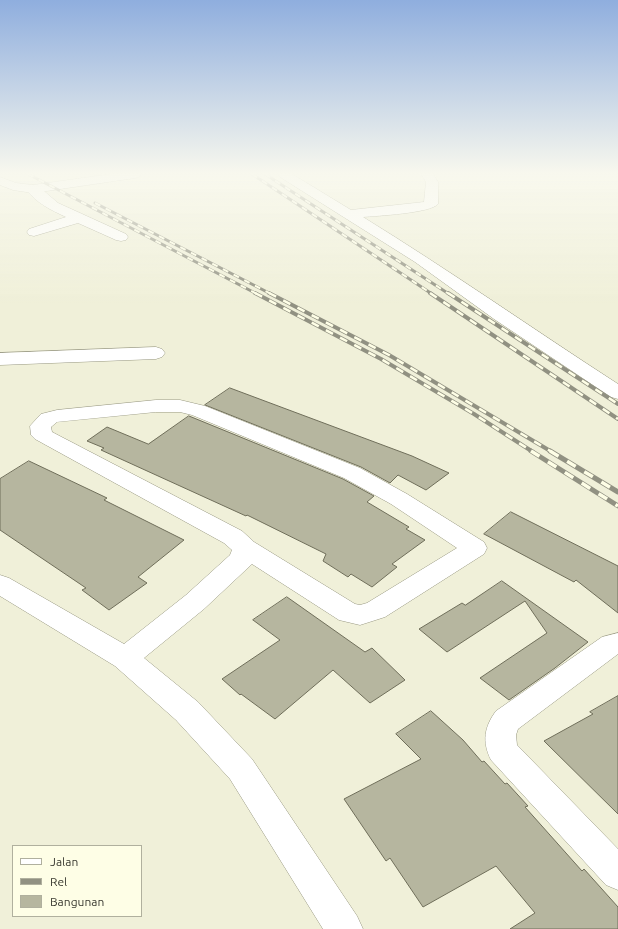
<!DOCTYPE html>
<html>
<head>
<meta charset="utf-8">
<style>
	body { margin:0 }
	#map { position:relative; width:618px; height:929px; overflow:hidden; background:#f0f0d9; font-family:Ubuntu,sans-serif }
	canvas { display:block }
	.legend { position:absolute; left:12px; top:845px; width:130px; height:72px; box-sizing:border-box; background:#fefee6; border:1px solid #b0b09e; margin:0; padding:5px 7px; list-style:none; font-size:12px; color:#3a3a31 }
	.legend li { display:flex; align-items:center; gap:8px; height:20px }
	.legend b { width:20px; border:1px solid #b0b09e }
</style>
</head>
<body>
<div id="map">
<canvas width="618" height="929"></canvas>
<ul class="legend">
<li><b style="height:5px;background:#fff"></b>Jalan</li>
<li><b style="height:5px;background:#919182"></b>Rel</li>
<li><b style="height:11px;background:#b6b69f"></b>Bangunan</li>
</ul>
</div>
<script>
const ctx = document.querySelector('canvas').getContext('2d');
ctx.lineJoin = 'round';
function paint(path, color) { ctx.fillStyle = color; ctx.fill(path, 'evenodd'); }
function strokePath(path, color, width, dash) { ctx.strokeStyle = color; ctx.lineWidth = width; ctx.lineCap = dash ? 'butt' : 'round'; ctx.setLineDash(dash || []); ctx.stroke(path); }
const building = new Path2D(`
	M230,388L412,456L449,473L426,490L398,475L390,483L361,467L205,405Z
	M189,416L343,479L374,496L367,502L409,527L406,529L425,540L392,564L397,567L372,587L351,574L348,577L323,561L326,554L247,515L246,516L101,450L104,448L87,441L107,427L148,444Z
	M29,461L107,498L104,500L184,540L138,577L147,583L109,610L82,590L86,588L0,530V479Z
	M511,512L618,566V613L576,580L574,582L484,534Z
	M502,581L588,642L555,668L509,700L480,678L547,633L525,601L447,652L419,629L462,603L465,605Z
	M287,597L365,652L372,648L405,680L370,703L333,670L275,719L241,694L240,695L222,679L280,640L253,620Z
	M618,696V814L544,741L593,714L590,712Z
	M431,711L463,740L482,762L484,761L505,784L507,783L528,806L525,807L582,871L584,869L618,907V929H510L535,913L496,866L423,907L390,858L386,861L344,799L421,759L396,734Z`);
paint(building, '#b6b69f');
strokePath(building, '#6f6e5a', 1);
const minor = new Path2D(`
	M278,174H292L351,210L424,202L426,182L421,174H433L438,182V204C431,213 376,216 363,217C449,270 533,329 618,384V399L611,397L494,319L415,262L280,177Z
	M33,185L38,186L58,203L126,234L128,237L126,240L121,241L116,240L78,223L34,236L29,235L27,232L29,229L66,217C51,210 36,203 26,189L28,186Z
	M156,347L162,349L165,353L162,357L156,359L0,365V353Z
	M156,400H180L205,406L360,468L407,494L484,542L487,548L484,554L385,617L360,625L339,620L252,564L204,609L144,658L198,702L252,759L357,916L363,929H323L230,779L176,720L115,666L0,596V575L9,578L124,644L186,595L230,555L232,550L224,543L35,439L31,435L30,426L41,414L57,410ZM156,412H180L192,415L344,478L391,504L457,548L367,603L360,605L355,604L254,542L242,531L52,432L51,427L57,422Z
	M618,633V654L518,729L516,735L517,745L618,849V890L606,885L491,760C482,742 484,727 496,711L602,637Z`);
const tertiary = new Path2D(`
	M111,174H141L139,177L135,178L33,193L13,190L0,185V177L16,183L33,185Z`);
strokePath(minor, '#989882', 1);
strokePath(tertiary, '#989882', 1);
paint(minor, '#fff');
paint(tertiary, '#fff');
const railFar2 = new Path2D(`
	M28,174L257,294
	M252,174L432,294
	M265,174L449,294
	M95,203L271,294`);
const railFar1 = new Path2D(`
	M255,293L381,359L474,414L533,452
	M269,293L389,355L552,452
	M430,293L618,419
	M448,293L618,404`);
const rail = new Path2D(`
	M531,451L618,506
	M550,451L618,492`);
strokePath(railFar2, '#919182', 3);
strokePath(railFar1, '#919182', 4);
strokePath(rail, '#919182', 5);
strokePath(railFar2, '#fefee6', 2, [6]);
strokePath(railFar1, '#fefee6', 2.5, [8]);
strokePath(rail, '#fefee6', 3.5, [10]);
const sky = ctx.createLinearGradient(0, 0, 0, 304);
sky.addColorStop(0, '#8faede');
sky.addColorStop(0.57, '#f8f8ee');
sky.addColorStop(1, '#f8f8ee00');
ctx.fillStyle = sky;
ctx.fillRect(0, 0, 618, 304);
</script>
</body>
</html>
